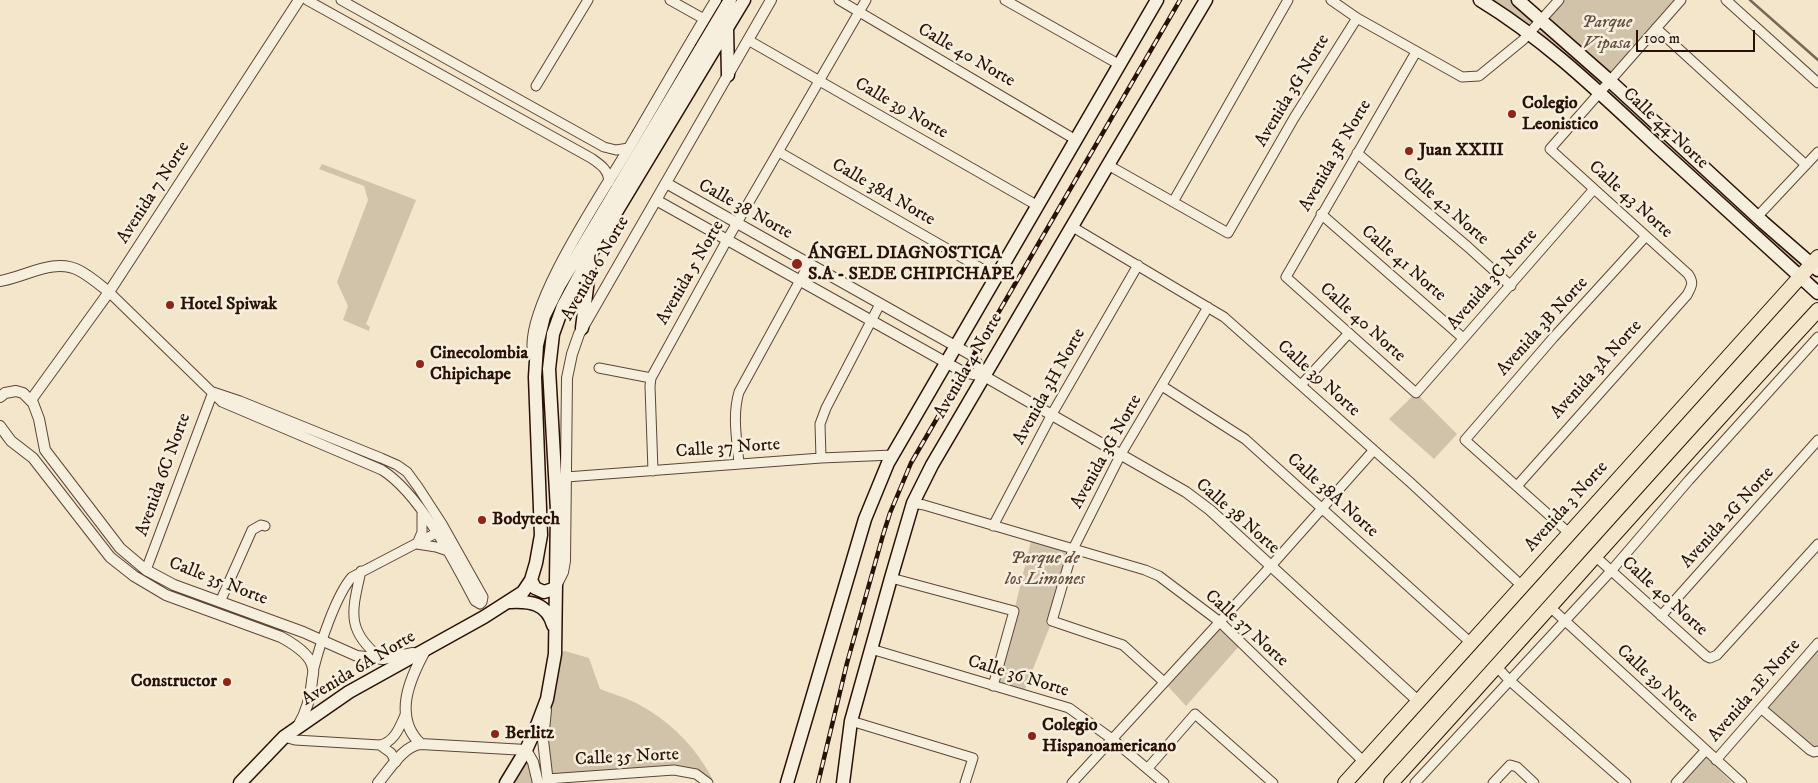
<!DOCTYPE html>
<html>
<head>
<meta charset="utf-8">
<style>
	body { margin:0 }
	#map { position:relative; width:1818px; height:783px; overflow:hidden; background:#f3e6cb; font-family:"IM FELL DW Pica",serif }
	canvas { display:block }
	.scale { position:absolute; left:1636px; top:30px; width:119px; height:22px; box-sizing:border-box; border:2px solid #291106; border-top:0; padding-left:6px; font-size:15px; line-height:18px; white-space:nowrap; color:#291106; -webkit-text-stroke:4px #f7efdd; paint-order:stroke }
</style>
</head>
<body>
<div id="map">
<canvas width="1818" height="783"></canvas>
<div class="scale">100 m</div>
</div>
<script>
const ctx = document.querySelector('canvas').getContext('2d');
ctx.lineJoin = 'round';
function paint(path, color) { ctx.fillStyle = color; ctx.fill(path, 'evenodd'); }
function strokePath(path, color, width, dash) { ctx.strokeStyle = color; ctx.lineWidth = width; ctx.lineCap = dash ? 'butt' : 'round'; ctx.setLineDash(dash || []); ctx.stroke(path); }
function write(font, color, halo, rows, align = 'center') {
  ctx.font = font + ' "IM FELL DW Pica",serif'; ctx.lineWidth = 5; ctx.setLineDash([]); ctx.textBaseline = 'middle'; ctx.strokeStyle = halo; ctx.fillStyle = color; for (const [text, x, y, turn = 0] of rows) {
    ctx.save(); ctx.translate(x, y); ctx.rotate((+turn || 0) * Math.PI / 180); ctx.textAlign = isNaN(turn) ? turn : align; if (halo) ctx.strokeText(text, 0, 0); ctx.fillText(text, 0, 0); ctx.restore();
  }
}
paint(new Path2D(`
	M1480,0H1518L1540,21L1559,0H1681L1610,81L1811,264L1800,276L1600,93Z
	M322,164L416,200L366,324L370,327L369,331L343,320L348,306L337,282L368,200L364,186L319,169Z
	M1416,393L1457,434L1434,459L1389,419Z
	M1032,537L1073,549L1052,621L1023,694L993,686L1014,611Z
	M1220,622L1241,644L1186,706L1164,682Z
	M1818,643V751L1762,709Z
	M565,651L589,658L600,689C612,694 625,697 636,703C669,720 695,746 712,778L711,780L685,771L547,779L543,740L555,654Z
	M526,750L538,783H506Z
	M1707,757L1732,783H1682Z`), '#d1c2aa');
strokePath(new Path2D(`
	M1750,0L1818,60`), '#796654', 2.5);
const minor = new Path2D(`
	M307,0L591,158C601,165 608,169 609,182
	M341,0L604,147L616,150L629,148
	M670,0L704,19
	M839,0L1076,140
	M1005,0L1120,65
	M1331,0L1357,18L1462,77L1479,76L1523,40L1559,0
	M1726,0L1818,83
	M1656,28L1806,165
	M748,40L1038,206
	M1416,52L1286,277L1416,393L1594,189
	M536,86L588,0
	M779,152L996,277
	M1357,153L1468,247L1511,286
	M1108,165L1228,233L1294,118L1357,18
	M1173,202L1288,0
	M1321,214L1463,338
	M1757,217L1818,152
	M1071,226L1224,317L1411,483L1522,586
	M109,292L222,402L382,470C420,494 454,561 475,601L480,604L482,602L483,597L442,524L418,487L407,472L397,465L381,458L240,401L213,392
	M599,368L651,378
	M1301,385L1349,333
	M1162,386L1245,439L1471,643
	M821,458L820,424L826,408L880,304
	M739,464C737,440 732,415 739,392L809,264
	M653,471L650,386L651,378L727,240L866,0
	M566,477L821,458L893,455
	M1517,486L1687,295C1692,286 1694,282 1688,274L1550,149L1681,0
	M913,503L924,505L1145,570L1159,576L1220,622L1364,762
	M993,526L1052,414L1138,265
	M1569,533L1465,440L1553,338L1646,236
	M417,544L422,532V514
	M417,544L436,547L448,551
	M1596,557L1706,656L1710,658L1717,655L1818,544
	M146,570L213,392
	M361,571C352,611 345,631 382,659
	M891,578L1014,611L993,686
	M220,602L252,530L261,525L265,526
	M1550,607L1742,783
	M1661,616L1818,440
	M871,649L1069,708L1112,739L1164,783
	M1497,667L1509,680L1626,783
	M314,668C320,644 336,595 352,577L440,531
	M1164,682L1123,645L1052,621L1073,549L1121,454L1208,307
	M1762,709L1810,750L1814,752L1818,751
	M851,721L973,758L965,783
	M284,737L295,740L380,745C395,742 400,726 406,713
	M380,745L391,753L396,762
	M1716,760L1818,643
	M1148,768L1195,714L1273,783
	M547,779L674,770L696,774L708,783
	M1072,783L1270,567L1373,451
	M1415,783L1611,571L1689,480L1818,337
	M1493,783L1510,765L1517,767L1534,783
	M1676,783L1705,751`);
const tertiary = new Path2D(`
	M666,183L973,356L984,376
	M656,200L963,372L984,376L1186,492L1210,510L1418,701
	M0,281C26,277 54,257 80,271C91,277 100,285 109,292
	M533,352C525,306 604,191 629,148C658,99 686,49 716,0
	M0,397L5,393L16,391L23,393L33,403L39,419L45,450L120,548L146,570L174,585L303,632L357,656L383,659L413,653
	M31,400L109,292L299,0
	M0,426L11,441L33,458L110,557L134,576L166,595L281,637C292,643 312,655 313,669C314,673 312,678 312,681C310,698 307,711 298,726
	M557,584L563,572L565,561L567,378L572,354L579,334L771,0
	M546,710L543,740L548,783
	M421,744C392,717 410,678 426,649
	M378,783C389,770 404,745 421,744L526,750L533,762L538,783`);
const secondary = new Path2D(`
	M1480,0C1546,40 1602,95 1658,147C1711,196 1765,244 1818,293
	M1518,0L1610,81L1764,223L1818,270
	M727,28L728,75
	M582,328L590,263
	M531,580L535,588L544,592L553,589L556,585
	M510,602C530,601 547,603 553,625
	M240,783L284,737L349,692L484,617L523,592L531,580L536,563L541,535L535,377L537,345L544,316L559,286L730,0
	M506,783L526,750L536,728L547,699L555,654L557,510L549,369L553,334L563,306L591,254L744,0
	M787,783L865,519L888,463L1157,0
	M843,783L851,721L891,578L913,503L932,465L1108,165L1206,0`);
const primary = new Path2D(`
	M1345,783L1818,257
	M1391,783C1534,626 1674,466 1818,310`);
strokePath(minor, '#5c4637', 11);
strokePath(tertiary, '#5c4637', 12);
strokePath(secondary, '#291106', 15);
strokePath(primary, '#291106', 16);
strokePath(minor, '#f7efdd', 9);
strokePath(tertiary, '#f7efdd', 10);
strokePath(secondary, '#f7efdd', 12);
strokePath(primary, '#f3e6cb', 14);
const rail = new Path2D(`
	M818,783L847,663L883,535L890,513L911,463L1180,0`);
strokePath(rail, '#291106', 4.5);
strokePath(rail, '#f7efdd', 2.5, [8]);
for (const [x, y, r, color] of [
	[1512,114,5,"#8f2418"],
	[1409,151,5,"#8f2418"],
	[797,264,6,"#8f2418"],
	[170,305,5,"#8f2418"],
	[420,364,5,"#8f2418"],
	[482,520,5,"#8f2418"],
	[227,682,5,"#8f2418"],
	[495,734,5,"#8f2418"],
	[1032,736,5,"#8f2418"]
]) { const dot = new Path2D(); dot.arc(x, y, r, 0, 2 * Math.PI); ctx.fillStyle = color; ctx.fill(dot); strokePath(dot, '#f7efdd', 2); }
write('italic 18px', '#644f3f', '#f7efdd', [
	["Parque",1607,23],
	["Vipasa",1607,44],
	["Parque de",1045,559],
	["los Limones",1045,580]
]);
write('18px', '#291106', '#f7efdd', [
	["Calle 40 Norte",966,56,30],
	["Avenida 3G Norte",1293,91,-59],
	["Calle 39 Norte",901,109,30],
	["Calle 44 Norte",1665,129,43],
	["Avenida 3F Norte",1336,156,-60],
	["Avenida 7 Norte",154,193,-57],
	["Calle 38A Norte",883,193,30],
	["Calle 43 Norte",1630,200,42],
	["Calle 42 Norte",1445,207,41],
	["Calle 38 Norte",745,210,29],
	["Calle 41 Norte",1403,264,41],
	["Avenida 6 Norte",596,269,-60],
	["Avenida 5 Norte",691,273,-60],
	["Avenida 3C Norte",1493,280,-49],
	["Calle 40 Norte",1362,323,42],
	["Avenida 3B Norte",1543,327,-48],
	["Avenida 4 Norte",969,366,-60],
	["Avenida 3A Norte",1597,370,-48],
	["Calle 39 Norte",1318,379,42],
	["Avenida 3H Norte",1050,387,-61],
	["Calle 37 Norte",728,449,-4],
	["Avenida 3G Norte",1107,452,-61],
	["Avenida 6C Norte",164,475,-70],
	["Calle 38A Norte",1332,496,42],
	["Avenida 3 Norte",1567,507,-48],
	["Calle 38 Norte",1237,517,41],
	["Avenida 2G Norte",1728,518,-48],
	["Calle 35 Norte",218,582,21],
	["Calle 40 Norte",1664,597,42],
	["Calle 37 Norte",1246,629,42],
	["Avenida 6A Norte",359,669,-31],
	["Calle 36 Norte",1018,677,17],
	["Calle 39 Norte",1657,684,43],
	["Avenida 2E Norte",1755,691,-49],
	["Calle 35 Norte",627,758,-3]
]);
write('bold 18px', '#291106', '#f7efdd', [
	["Colegio",1522,104],
	["Leonistico",1522,125],
	["Juan XXIII",1419,151],
	["ÁNGEL DIAGNOSTICA",808,254],
	["S.A - SEDE CHIPICHAPE",808,275],
	["Hotel Spiwak",180,305],
	["Cinecolombia",430,354],
	["Chipichape",430,375],
	["Bodytech",492,520],
	["Constructor",217,682,"right"],
	["Colegio",1042,726],
	["Hispanoamericano",1042,747],
	["Berlitz",505,734]
], 'left');
</script>
</body>
</html>
